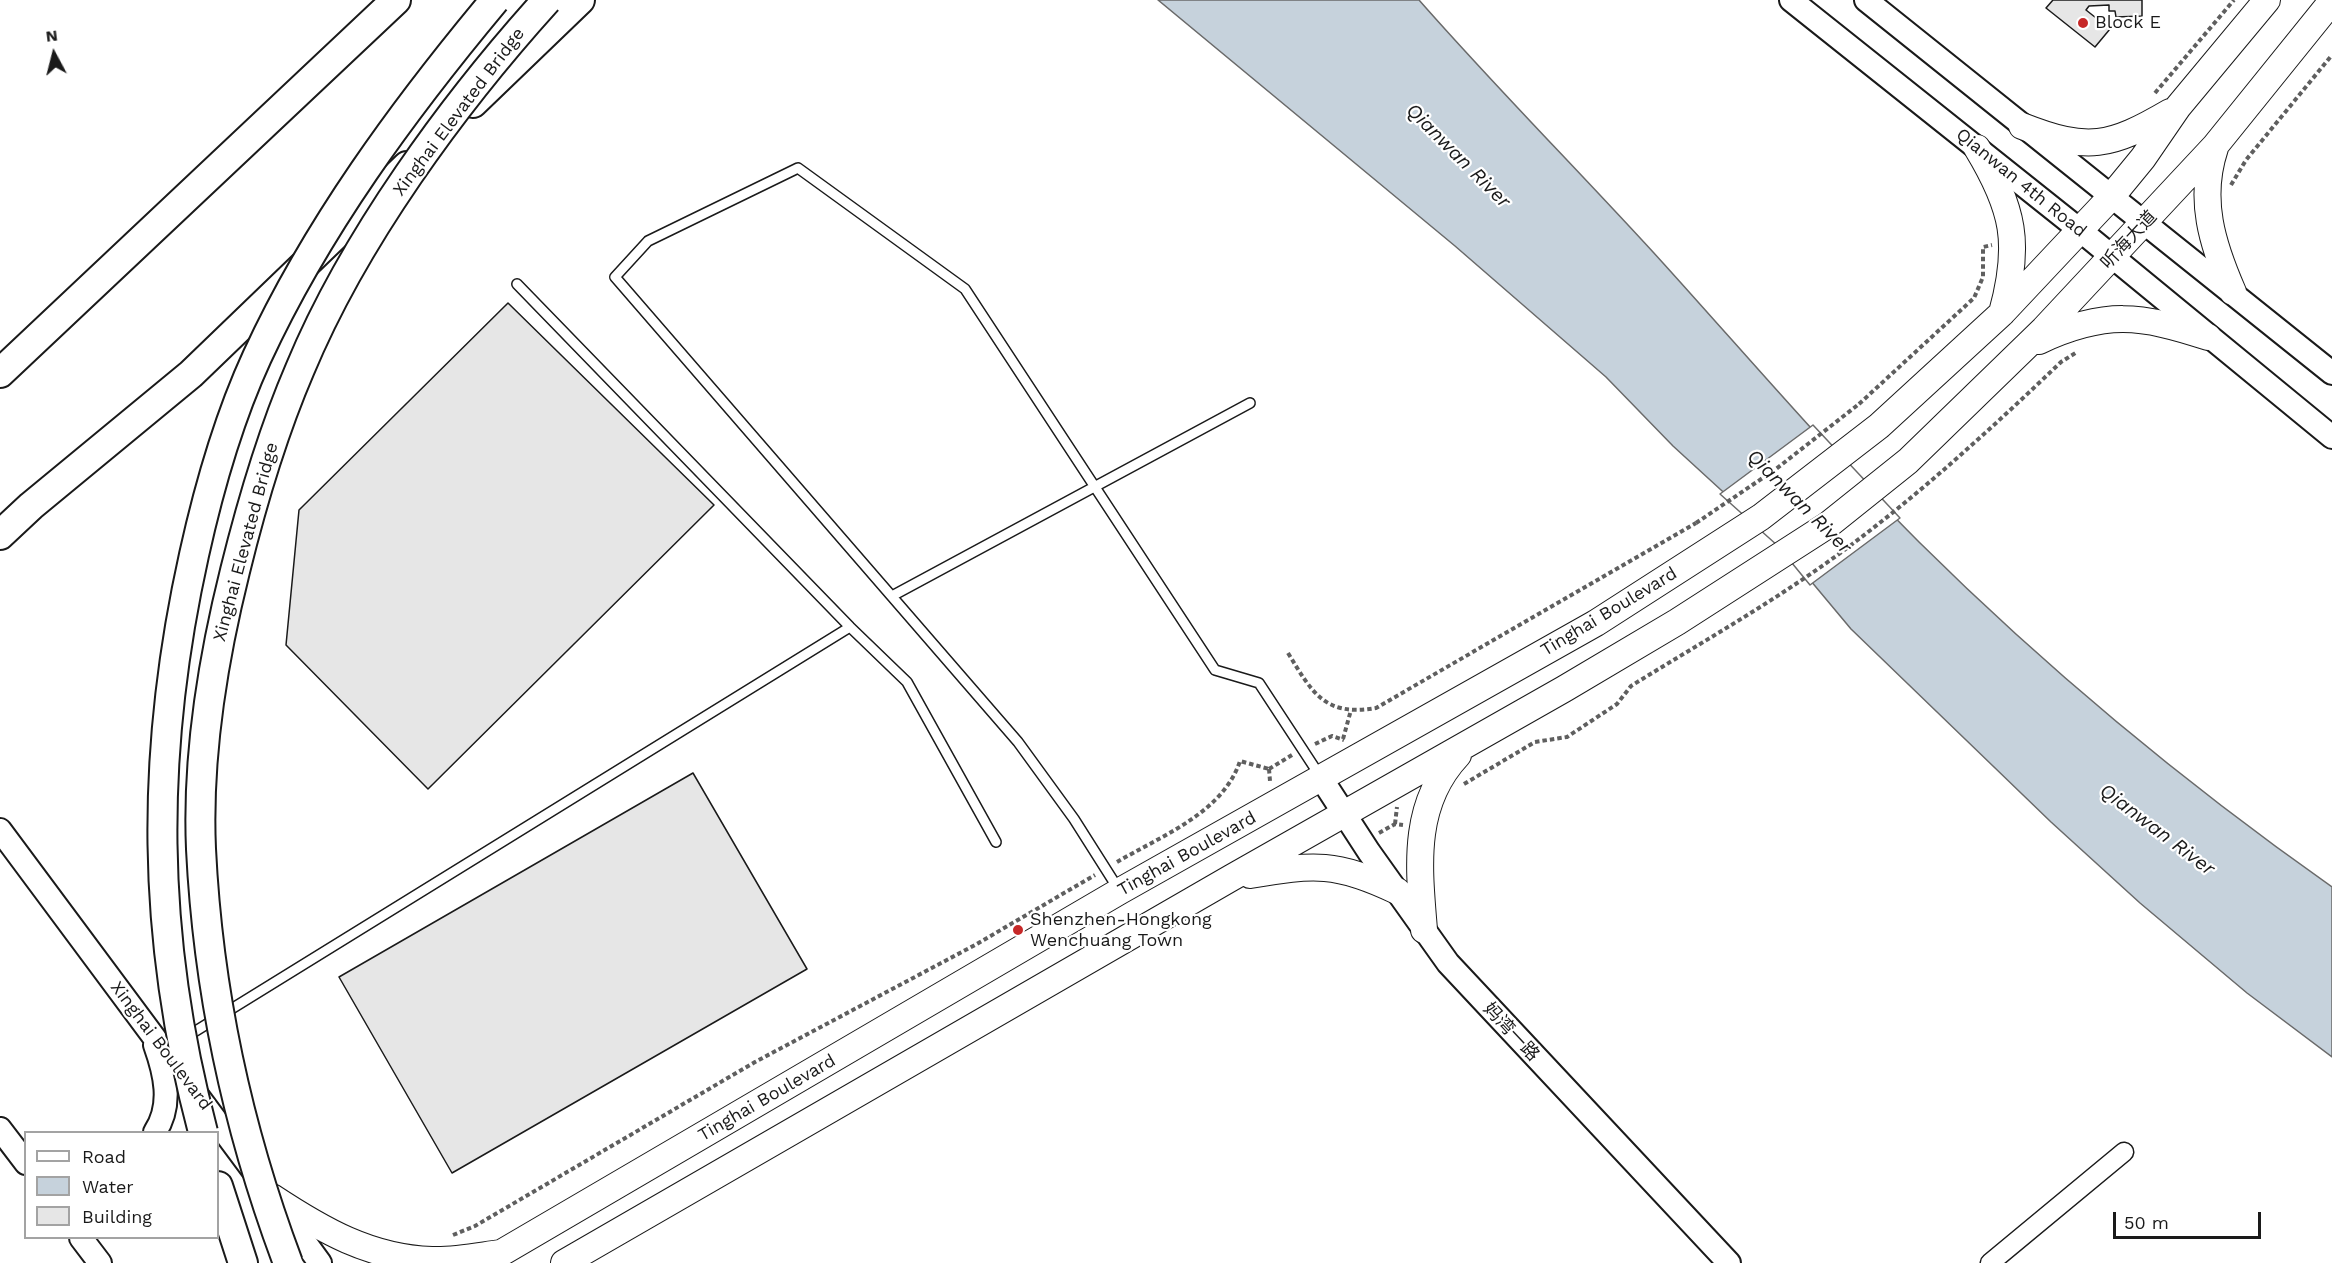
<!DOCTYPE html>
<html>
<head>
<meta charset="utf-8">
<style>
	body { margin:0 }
	#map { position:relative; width:2332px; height:1263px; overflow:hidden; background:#fff; font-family:"Work Sans",sans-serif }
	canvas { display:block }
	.legend { position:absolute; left:24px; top:1131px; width:195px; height:108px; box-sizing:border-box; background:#fff; border:2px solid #a3a3a3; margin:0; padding:8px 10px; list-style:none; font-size:18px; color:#1a1a1a }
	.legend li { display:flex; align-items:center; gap:12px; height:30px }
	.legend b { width:30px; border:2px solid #a3a3a3 }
	.north { position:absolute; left:24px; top:24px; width:60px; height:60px; -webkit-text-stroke:4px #fff; paint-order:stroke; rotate:353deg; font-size:16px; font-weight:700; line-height:24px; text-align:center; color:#1a1a1a }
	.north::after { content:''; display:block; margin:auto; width:21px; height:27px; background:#1a1a1a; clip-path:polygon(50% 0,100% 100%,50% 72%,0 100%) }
	.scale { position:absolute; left:2113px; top:1212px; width:148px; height:27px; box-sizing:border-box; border:3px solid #1a1a1a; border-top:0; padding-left:8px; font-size:18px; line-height:21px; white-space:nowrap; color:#1a1a1a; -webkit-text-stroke:4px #fff; paint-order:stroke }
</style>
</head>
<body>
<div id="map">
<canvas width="2332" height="1263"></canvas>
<ul class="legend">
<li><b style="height:8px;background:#fff"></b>Road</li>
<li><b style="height:16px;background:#c6d2dc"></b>Water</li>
<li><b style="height:16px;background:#e6e6e6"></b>Building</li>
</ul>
<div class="north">N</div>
<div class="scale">50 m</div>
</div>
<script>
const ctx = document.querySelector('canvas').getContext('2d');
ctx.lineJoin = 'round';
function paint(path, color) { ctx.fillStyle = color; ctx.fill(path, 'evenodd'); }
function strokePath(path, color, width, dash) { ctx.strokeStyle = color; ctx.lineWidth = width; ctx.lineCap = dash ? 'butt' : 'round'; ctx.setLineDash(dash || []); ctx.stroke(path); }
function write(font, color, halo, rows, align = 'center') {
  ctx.font = font + ' "Work Sans","Noto Sans SC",sans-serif'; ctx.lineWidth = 4.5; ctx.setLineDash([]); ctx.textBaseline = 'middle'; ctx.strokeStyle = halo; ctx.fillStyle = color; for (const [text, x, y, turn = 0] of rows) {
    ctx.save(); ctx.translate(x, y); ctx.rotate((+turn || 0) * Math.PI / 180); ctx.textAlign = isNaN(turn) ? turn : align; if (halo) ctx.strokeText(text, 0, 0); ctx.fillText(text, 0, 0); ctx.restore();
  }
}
const water = new Path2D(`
	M1158,0H1419C1498,90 1583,175 1663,263C1748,357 1830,453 1919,542C2046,668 2186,784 2332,887V1057L2247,993L2140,903L2051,822L1851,629L1780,544L1673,446L1606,377L1455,246Z`);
paint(water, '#c6d2dc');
strokePath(water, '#6a6a6a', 1.5);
const pier = new Path2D(`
	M1813,425L1900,518L1810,585L1778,546L1720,494Z`);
paint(pier, '#fff');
strokePath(pier, '#6a6a6a', 1.5);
const building = new Path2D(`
	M2053,0H2142V16L2116,17L2115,11H2109V5L2089,6L2086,10L2110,29L2095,47L2046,8Z
	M508,303L714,505L428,789L286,645L299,510Z
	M693,773L807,969L452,1173L339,977Z`);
paint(building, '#e6e6e6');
strokePath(building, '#1a1a1a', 1.5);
const service = new Path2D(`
	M517,284L850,627L907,682L996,842
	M892,596L1250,403
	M1119,890L1074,819L1018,742L615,277L648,241L798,168L965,289L1215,670L1259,683L1320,776
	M186,1037L850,627`);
const minor = new Path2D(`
	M1990,1263L2124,1152`);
const tertiary = new Path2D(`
	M1791,0L2081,231L2332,437
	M1866,0L2332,373
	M1321,778L1369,852L1448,963L1729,1263
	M0,830L252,1169
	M155,1045C165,1073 173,1105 155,1132
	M0,1129L26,1163
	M275,1201L320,1263
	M81,1238L100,1263`);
const secondary = new Path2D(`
	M2022,126C2088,152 2110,147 2170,112
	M1977,148C2014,209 2021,244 2002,313
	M2215,148C2198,199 2212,244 2233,292
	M2039,341C2105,310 2141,315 2208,337
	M1250,875C1314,864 1337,862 1397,891
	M1424,930C1419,868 1411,805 1458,755
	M272,1197C322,1230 370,1258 432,1260C454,1261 478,1256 500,1253
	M484,1263L1120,891L1596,623L1761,517L1879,426L2001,314L2111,197L2143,158L2178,107L2267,0
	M564,1263L1231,878L1564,689L1677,622L1828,525L1908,461L2044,329L2215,146L2332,1`);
const primary = new Path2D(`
	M473,103L580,0
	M0,373L396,0
	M0,535L31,506L191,374L407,166
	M218,1186L243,1263`);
strokePath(service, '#1a1a1a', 12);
strokePath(minor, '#1a1a1a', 21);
strokePath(tertiary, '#1a1a1a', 26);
strokePath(secondary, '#1a1a1a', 28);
strokePath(primary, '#1a1a1a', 32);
strokePath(new Path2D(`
	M2155,93L2234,0
	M2231,185L2246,160L2332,55
	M1859,404L1974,298L1983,277V247L1992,245
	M1288,653C1312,692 1324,717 1376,708L1696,523
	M1343,739L1351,710
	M1315,744L1332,736L1344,740
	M1269,769L1270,781
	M1269,769L1292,755
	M1464,784L1535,742L1567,737L1617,704L1631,686C1702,642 1775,601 1843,551C1920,494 1991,429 2061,362L2077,352
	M1395,824L1397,807
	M1379,833L1395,824L1403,825
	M1117,862C1161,836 1223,813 1240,761L1269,769
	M453,1235L475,1226L755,1062L975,945L1095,875`), '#5f5f5f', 4, [4.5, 3]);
strokePath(service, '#fff', 9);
strokePath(minor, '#fff', 18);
strokePath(tertiary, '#fff', 22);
strokePath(secondary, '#fff', 26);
strokePath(primary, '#fff', 28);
const primaryBridge = new Path2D(`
	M203,1132C151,936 150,753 194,555C209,487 228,420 257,357C317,227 404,109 495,0
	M288,1263C238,1130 208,992 201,849C197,758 213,659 235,571C252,502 272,434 300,369C354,239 453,104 547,0`);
strokePath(primaryBridge, '#1a1a1a', 32, []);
strokePath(new Path2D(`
	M1696,523L1776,469L1859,404`), '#5f5f5f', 4, [4.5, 3]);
strokePath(primaryBridge, '#fff', 28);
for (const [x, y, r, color] of [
	[2083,23,6,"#c62828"],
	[1018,930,6,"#c62828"]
]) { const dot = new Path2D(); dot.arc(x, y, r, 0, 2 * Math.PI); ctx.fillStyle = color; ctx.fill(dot); strokePath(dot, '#fff', 2); }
write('18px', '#1a1a1a', '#fff', [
	["Block E",2095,23],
	["Shenzhen-Hongkong",1030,920],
	["Wenchuang Town",1030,941]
], 'left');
write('18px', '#1a1a1a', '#fff', [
	["Xinghai Elevated Bridge",459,112,-53],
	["Qianwan 4th Road",2021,183,39],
	["听海大道",2129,240,-47],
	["Xinghai Elevated Bridge",246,542,-75],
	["Tinghai Boulevard",1609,612,-31],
	["Tinghai Boulevard",1187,854,-29],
	["妈湾一路",1511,1032,47],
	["Xinghai Boulevard",161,1046,53],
	["Tinghai Boulevard",767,1098,-30]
]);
write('italic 20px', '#1a1a1a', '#fff', [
	["Qianwan River",1458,156,45],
	["Qianwan River",1799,502,45],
	["Qianwan River",2157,830,37]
]);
</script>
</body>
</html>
